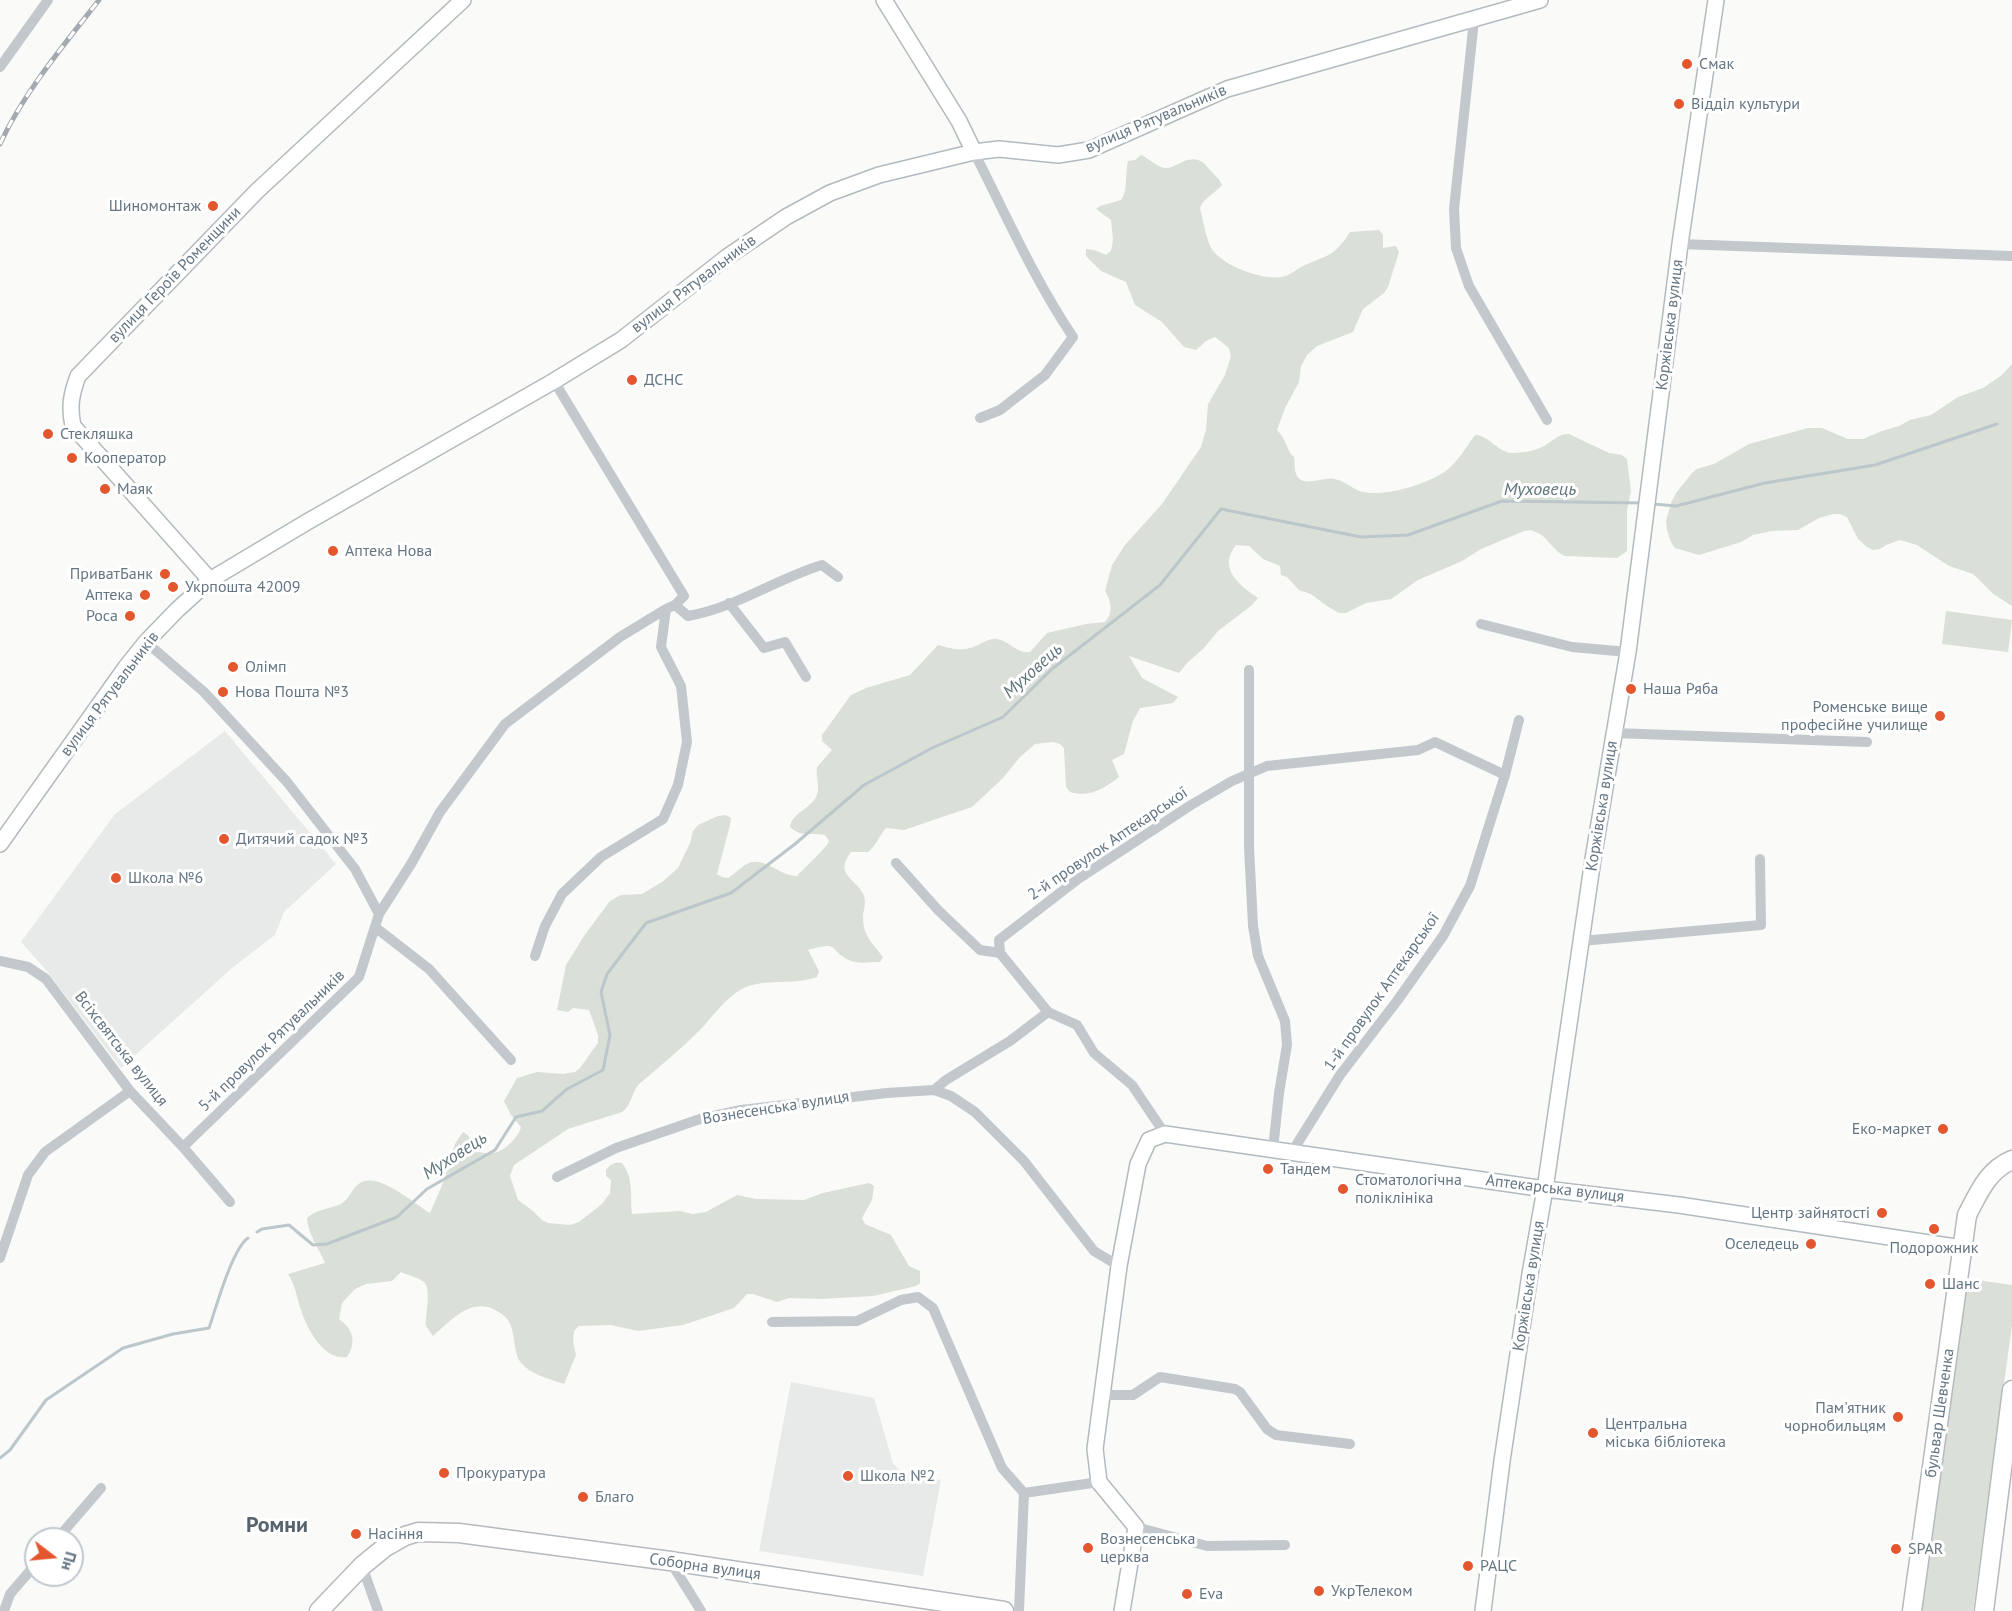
<!DOCTYPE html>
<html>
<head>
<meta charset="utf-8">
<style>
	body { margin:0 }
	#map { position:relative; width:2012px; height:1611px; overflow:hidden; background:#fafaf8; font-family:"PT Sans",sans-serif }
	canvas { display:block }
	.north { position:absolute; left:24px; top:1527px; width:60px; height:60px; box-sizing:border-box; background:#fff; border:2px solid #c1c8cd; border-radius:50%; rotate:106deg; font-size:16px; font-weight:700; line-height:24px; text-align:center; color:#657683 }
	.north::after { content:''; display:block; margin:auto; width:21px; height:27px; background:#e4572e; clip-path:polygon(50% 0,100% 100%,50% 72%,0 100%) }
</style>
</head>
<body>
<div id="map">
<canvas width="2012" height="1611"></canvas>
<div class="north">Пн</div>
</div>
<script>
const ctx = document.querySelector('canvas').getContext('2d');
ctx.lineJoin = 'round';
function paint(path, color) { ctx.fillStyle = color; ctx.fill(path, 'evenodd'); }
function strokePath(path, color, width, dash) { ctx.strokeStyle = color; ctx.lineWidth = width; ctx.lineCap = dash ? 'butt' : 'round'; ctx.setLineDash(dash || []); ctx.stroke(path); }
function write(font, color, halo, rows, align = 'center') {
  ctx.font = font + ' "PT Sans",sans-serif'; ctx.lineWidth = 6; ctx.setLineDash([]); ctx.textBaseline = 'middle'; ctx.strokeStyle = halo; ctx.fillStyle = color; for (const [text, x, y, turn = 0] of rows) {
    ctx.save(); ctx.translate(x, y); ctx.rotate((+turn || 0) * Math.PI / 180); ctx.textAlign = isNaN(turn) ? turn : align; if (halo) ctx.strokeText(text, 0, 0); ctx.fillText(text, 0, 0); ctx.restore();
  }
}
paint(new Path2D(`
	M225,731L336,864L284,912L275,935L232,968L121,1068L46,970L21,942L115,814Z
	M791,1382L874,1398L893,1463L898,1469L905,1473L941,1480L923,1576L759,1551Z`), '#e8e9e9');
paint(new Path2D(`
	M1141,155C1149,158 1156,167 1165,168C1177,169 1189,151 1205,164C1207,166 1208,169 1211,171C1216,177 1219,178 1222,185C1215,194 1204,197 1200,208C1203,219 1207,245 1214,252C1227,267 1262,280 1282,277C1289,276 1297,269 1303,266C1329,254 1333,258 1350,232L1379,230L1383,235V248L1396,246L1399,252L1388,287L1384,293L1363,309L1353,332L1317,346L1307,355L1301,366L1299,382L1285,408L1277,430C1287,440 1286,450 1294,457C1295,461 1294,466 1295,470C1298,491 1323,476 1334,479C1346,481 1353,490 1363,492C1386,497 1427,484 1446,471C1458,462 1466,447 1475,435C1489,435 1497,452 1512,453C1522,453 1535,451 1544,446C1553,441 1557,434 1569,434L1609,453L1622,455L1627,459L1631,491L1627,511V551L1617,558L1565,556L1558,552L1542,535L1531,530L1524,531L1481,549L1462,561L1418,580L1391,599L1366,603L1346,613H1339L1327,606L1311,594L1299,590L1287,577L1281,575L1280,566L1263,559L1249,546L1236,545C1217,568 1240,586 1258,598L1252,605L1218,631L1204,648L1187,663L1179,673L1129,656L1142,678L1178,697L1173,703L1140,708L1133,721L1124,754L1112,760L1119,777C1105,788 1089,798 1070,792L1066,787L1064,748L1060,744L1053,742L1035,744L1020,757L1003,778L972,807L904,830L886,828C879,836 876,846 868,852H851C833,876 857,878 864,896C866,902 864,909 863,915C863,937 871,941 883,957L880,962C871,962 859,964 851,961C827,950 842,940 808,950L819,971L817,977C792,986 763,977 740,990C724,1000 713,1016 701,1029C681,1049 659,1067 638,1085C632,1093 631,1106 622,1112L568,1129L514,1165L510,1176L518,1200L533,1211L542,1220L548,1223L570,1225L579,1222L602,1204L610,1193L611,1180L606,1176V1170C611,1164 614,1162 622,1163C634,1178 630,1196 632,1214L680,1211L693,1214L706,1212L737,1195L756,1199L804,1200L823,1193L869,1183L874,1186L872,1200L862,1218L865,1224L891,1235L909,1266L920,1271V1283L916,1286L873,1296L821,1299L789,1298L777,1302L753,1294H747L734,1308L683,1325L638,1331L611,1325L579,1326L574,1331L573,1342L576,1355L564,1384C550,1379 528,1374 519,1360C514,1351 515,1335 510,1324C508,1318 502,1314 497,1311C471,1296 451,1321 433,1336L426,1326C425,1315 432,1290 424,1282C419,1278 408,1275 401,1272L392,1281L366,1284L355,1289L342,1303L339,1319C353,1329 357,1342 347,1357C324,1361 307,1329 301,1310C297,1298 295,1284 288,1274L325,1263C319,1248 308,1235 307,1218C316,1209 330,1209 341,1204C350,1199 352,1188 360,1183C378,1171 415,1204 430,1213L443,1183L455,1144L463,1132C473,1137 470,1145 476,1152C481,1152 487,1154 492,1153C503,1153 519,1137 521,1127L511,1115L504,1101L517,1078L537,1072L563,1074L575,1072L580,1068L598,1043V1035L589,1010L573,1008L568,1012L557,1010L566,965L584,936L610,901L621,895L642,894L662,882L678,868L690,843L693,831L698,825L718,816L725,815L731,818L730,825L717,874L722,877L728,878C735,874 741,867 747,864C764,855 780,877 797,876C804,868 827,848 829,841L825,835C813,833 800,837 790,827C792,813 810,809 816,797C821,787 815,777 817,767L832,750L822,741V735L851,695L866,688L910,675L938,645C949,648 959,651 970,648C979,646 987,638 996,639C1009,640 1016,654 1030,652L1047,633L1086,624L1105,622C1114,612 1111,602 1105,591L1112,565L1125,545L1162,504L1201,447L1206,430L1208,404L1225,375L1231,356L1229,348L1215,337L1206,341L1196,350L1184,347L1162,322L1135,305L1126,282L1101,271L1086,256V249L1094,250L1106,255L1111,251L1113,240L1111,220L1096,209L1100,206L1121,200C1128,191 1125,174 1128,161L1135,160Z
	M2012,364V606L1992,593L1973,574L1949,566L1917,545L1900,540L1886,545L1880,549L1873,550L1867,547L1858,539L1847,517L1840,514H1833L1819,518L1798,530L1772,531L1753,535L1741,542L1699,555L1675,548L1671,542L1667,530L1666,521L1671,503L1676,493L1692,473L1697,469L1714,464L1749,444L1808,428H1822L1848,439H1863L1882,431L1899,426L1910,420L1931,415L1958,397L1983,388L2002,375Z
	M1946,611L2012,620L2008,652L1942,644Z
	M1962,1278L2012,1285V1325L1973,1611H1918Z`), '#dadfd7');
strokePath(new Path2D(`
	M1653,504L1676,506L1765,483L1875,465L1997,424
	M257,1232L262,1229L289,1225L313,1245L327,1244L397,1217L427,1189L495,1150L516,1117L542,1111L567,1089L603,1070L610,1035L601,992L607,974L646,923L731,893L795,844L864,785L932,748L1003,717L1052,669L1160,585L1221,509L1361,537L1408,535L1502,501L1644,503
	M0,1458L10,1450L46,1400L123,1348L173,1334L209,1328C216,1308 232,1249 248,1238`), '#bbc7cb', 3);
const secondary = new Path2D(`
	M884,0L959,121L974,152
	M210,580L73,426C69,407 71,395 78,376L257,191L463,0
	M0,844L126,667L146,642L177,610L210,580L307,522L554,381L621,340L727,257L786,217L830,193L879,175L974,152L999,149L1058,155L1089,150L1227,89L1540,0
	M1122,1611L1136,1527L1099,1482L1095,1449L1119,1266L1138,1164L1149,1140L1165,1134L1545,1189L1679,1205L1962,1248
	M1483,1611L1502,1461L1530,1274L1545,1189L1593,859L1628,652L1680,244L1716,0`);
const primary = new Path2D(`
	M319,1611L362,1566L384,1548L405,1536L418,1532L459,1533L670,1561L1004,1611
	M1912,1611L1967,1215C1979,1192 1988,1170 2012,1160
	M1984,1611L2012,1390`);
strokePath(secondary, '#b3babf', 18);
strokePath(primary, '#b5babe', 21);
strokePath(new Path2D(`
	M1474,20L1454,209L1456,248L1469,286L1547,420
	M0,67L48,0
	M974,152C1006,215 1034,279 1073,337L1045,375L1000,410L980,418
	M1680,244L2012,256
	M554,381L684,596L675,605
	M729,603L764,648L785,642L806,677
	M1481,624L1572,647L1628,652
	M146,642L204,692L287,782L355,869L379,914L359,977L183,1147
	M1249,670V847L1253,926L1258,956L1285,1021L1287,1045L1279,1093L1273,1149
	M1614,733L1867,742
	M896,863L938,910L980,950L1000,953L1048,1012L1010,1041L946,1080L934,1090
	M379,914L411,864L440,812L505,724L620,637L666,609
	M375,927L429,969L511,1060
	M1581,941L1761,925L1760,859
	M1000,953L999,940L1078,879L1191,805L1232,781L1267,766L1418,750L1435,742L1505,775
	M535,956L545,926L562,894L601,857L663,819L678,785L687,742L681,686L661,647L666,609L675,605L688,616C735,608 776,579 822,565L838,577
	M0,961L28,967L46,979L130,1091L183,1147L230,1202
	M1048,1012L1077,1025L1094,1053L1132,1085L1165,1134
	M1292,1152L1340,1075L1397,1001L1443,936L1470,886L1505,775L1519,720
	M557,1177L616,1148L700,1119L741,1110L887,1093L934,1090L951,1096L975,1112L1024,1161L1094,1251L1119,1266
	M0,1258L28,1175L45,1152L130,1091
	M772,1322L857,1321L901,1300L918,1297L933,1308L1002,1468L1024,1493L1019,1611
	M1102,1395H1133L1160,1377L1235,1389L1240,1392L1267,1429L1276,1435L1350,1444
	M1024,1493L1099,1482
	M1136,1527L1207,1546L1285,1545
	M57,1539L101,1488
	M670,1561L701,1611
	M362,1566L378,1611
	M4,1611L10,1594L36,1564`), '#c3c8cc', 10);
strokePath(secondary, '#fff', 15);
strokePath(primary, '#fff', 18);
const rail = new Path2D(`
	M0,144C24,92 64,45 99,0`);
strokePath(rail, '#a2aab0', 5);
strokePath(rail, '#fff', 3, [9]);
for (const [x, y, r, color] of [
	[1687,64,6,"#e4572e"],
	[1679,104,6,"#e4572e"],
	[213,206,6,"#e4572e"],
	[632,380,6,"#e4572e"],
	[48,434,6,"#e4572e"],
	[72,458,6,"#e4572e"],
	[105,489,6,"#e4572e"],
	[333,551,6,"#e4572e"],
	[165,574,6,"#e4572e"],
	[173,587,6,"#e4572e"],
	[145,595,6,"#e4572e"],
	[130,616,6,"#e4572e"],
	[233,667,6,"#e4572e"],
	[1631,689,6,"#e4572e"],
	[223,692,6,"#e4572e"],
	[1940,716,6,"#e4572e"],
	[224,839,6,"#e4572e"],
	[116,878,6,"#e4572e"],
	[1943,1129,6,"#e4572e"],
	[1268,1169,6,"#e4572e"],
	[1343,1189,6,"#e4572e"],
	[1882,1213,6,"#e4572e"],
	[1934,1229,6,"#e4572e"],
	[1811,1244,6,"#e4572e"],
	[1930,1284,6,"#e4572e"],
	[1898,1417,6,"#e4572e"],
	[1593,1433,6,"#e4572e"],
	[444,1473,6,"#e4572e"],
	[848,1476,6,"#e4572e"],
	[583,1497,6,"#e4572e"],
	[356,1534,6,"#e4572e"],
	[1088,1548,6,"#e4572e"],
	[1896,1549,6,"#e4572e"],
	[1468,1566,6,"#e4572e"],
	[1319,1591,6,"#e4572e"],
	[1187,1594,6,"#e4572e"]
]) { const dot = new Path2D(); dot.arc(x, y, r, 0, 2 * Math.PI); ctx.fillStyle = color; ctx.fill(dot); strokePath(dot, '#fff', 2); }
write('16px', '#657683', '#fff', [
	["Смак",1699,64],
	["Відділ культури",1691,104],
	["Шиномонтаж",201,206,"right"],
	["ДСНС",644,380],
	["Стекляшка",60,434],
	["Кооператор",84,458],
	["Маяк",117,489],
	["Аптека Нова",345,551],
	["ПриватБанк",153,574,"right"],
	["Укрпошта 42009",185,587],
	["Аптека",133,595,"right"],
	["Роса",118,616,"right"],
	["Олімп",245,667],
	["Наша Ряба",1643,689],
	["Нова Пошта №3",235,692],
	["Роменське вище",1928,707,"right"],
	["професійне училище",1928,725,"right"],
	["Дитячий садок №3",236,839],
	["Школа №6",128,878],
	["Еко-маркет",1931,1129,"right"],
	["Тандем",1280,1169],
	["Стоматологічна",1355,1180],
	["поліклініка",1355,1198],
	["Центр зайнятості",1870,1213,"right"],
	["Оселедець",1799,1244,"right"],
	["Подорожник",1934,1248,"center"],
	["Шанс",1942,1284],
	["Пам'ятник",1886,1408,"right"],
	["чорнобильцям",1886,1426,"right"],
	["Центральна",1605,1424],
	["міська бібліотека",1605,1442],
	["Прокуратура",456,1473],
	["Школа №2",860,1476],
	["Благо",595,1497],
	["Насіння",368,1534],
	["Вознесенська",1100,1539],
	["церква",1100,1557],
	["SPAR",1908,1549],
	["РАЦС",1480,1566],
	["УкрТелеком",1331,1591],
	["Eva",1199,1594]
], 'left');
write('16px', '#657683', '#fff', [
	["вулиця Рятувальників",1156,119,-23],
	["вулиця Героїв Роменщини",175,275,-46],
	["вулиця Рятувальників",694,284,-37],
	["Коржівська вулиця",1670,325,-83],
	["вулиця Рятувальників",110,694,-53],
	["Коржівська вулиця",1602,806,-81],
	["2-й провулок Аптекарської",1108,844,-34],
	["1-й провулок Аптекарської",1382,992,-55],
	["5-й провулок Рятувальників",272,1041,-44],
	["Всіхсвятська вулиця",121,1049,52],
	["Вознесенська вулиця",776,1108,-9],
	["Аптекарська вулиця",1555,1189,7],
	["Коржівська вулиця",1529,1286,-81],
	["бульвар Шевченка",1940,1413,-82],
	["Соборна вулиця",705,1567,8]
]);
write('italic 18px', '#60757c', '#fff', [
	["Муховець",1540,490],
	["Муховець",1033,671,-42],
	["Муховець",455,1156,-33]
]);
write('bold 22px', '#57646e', '#fff', [
	["Ромни",277,1526]
]);
</script>
</body>
</html>
